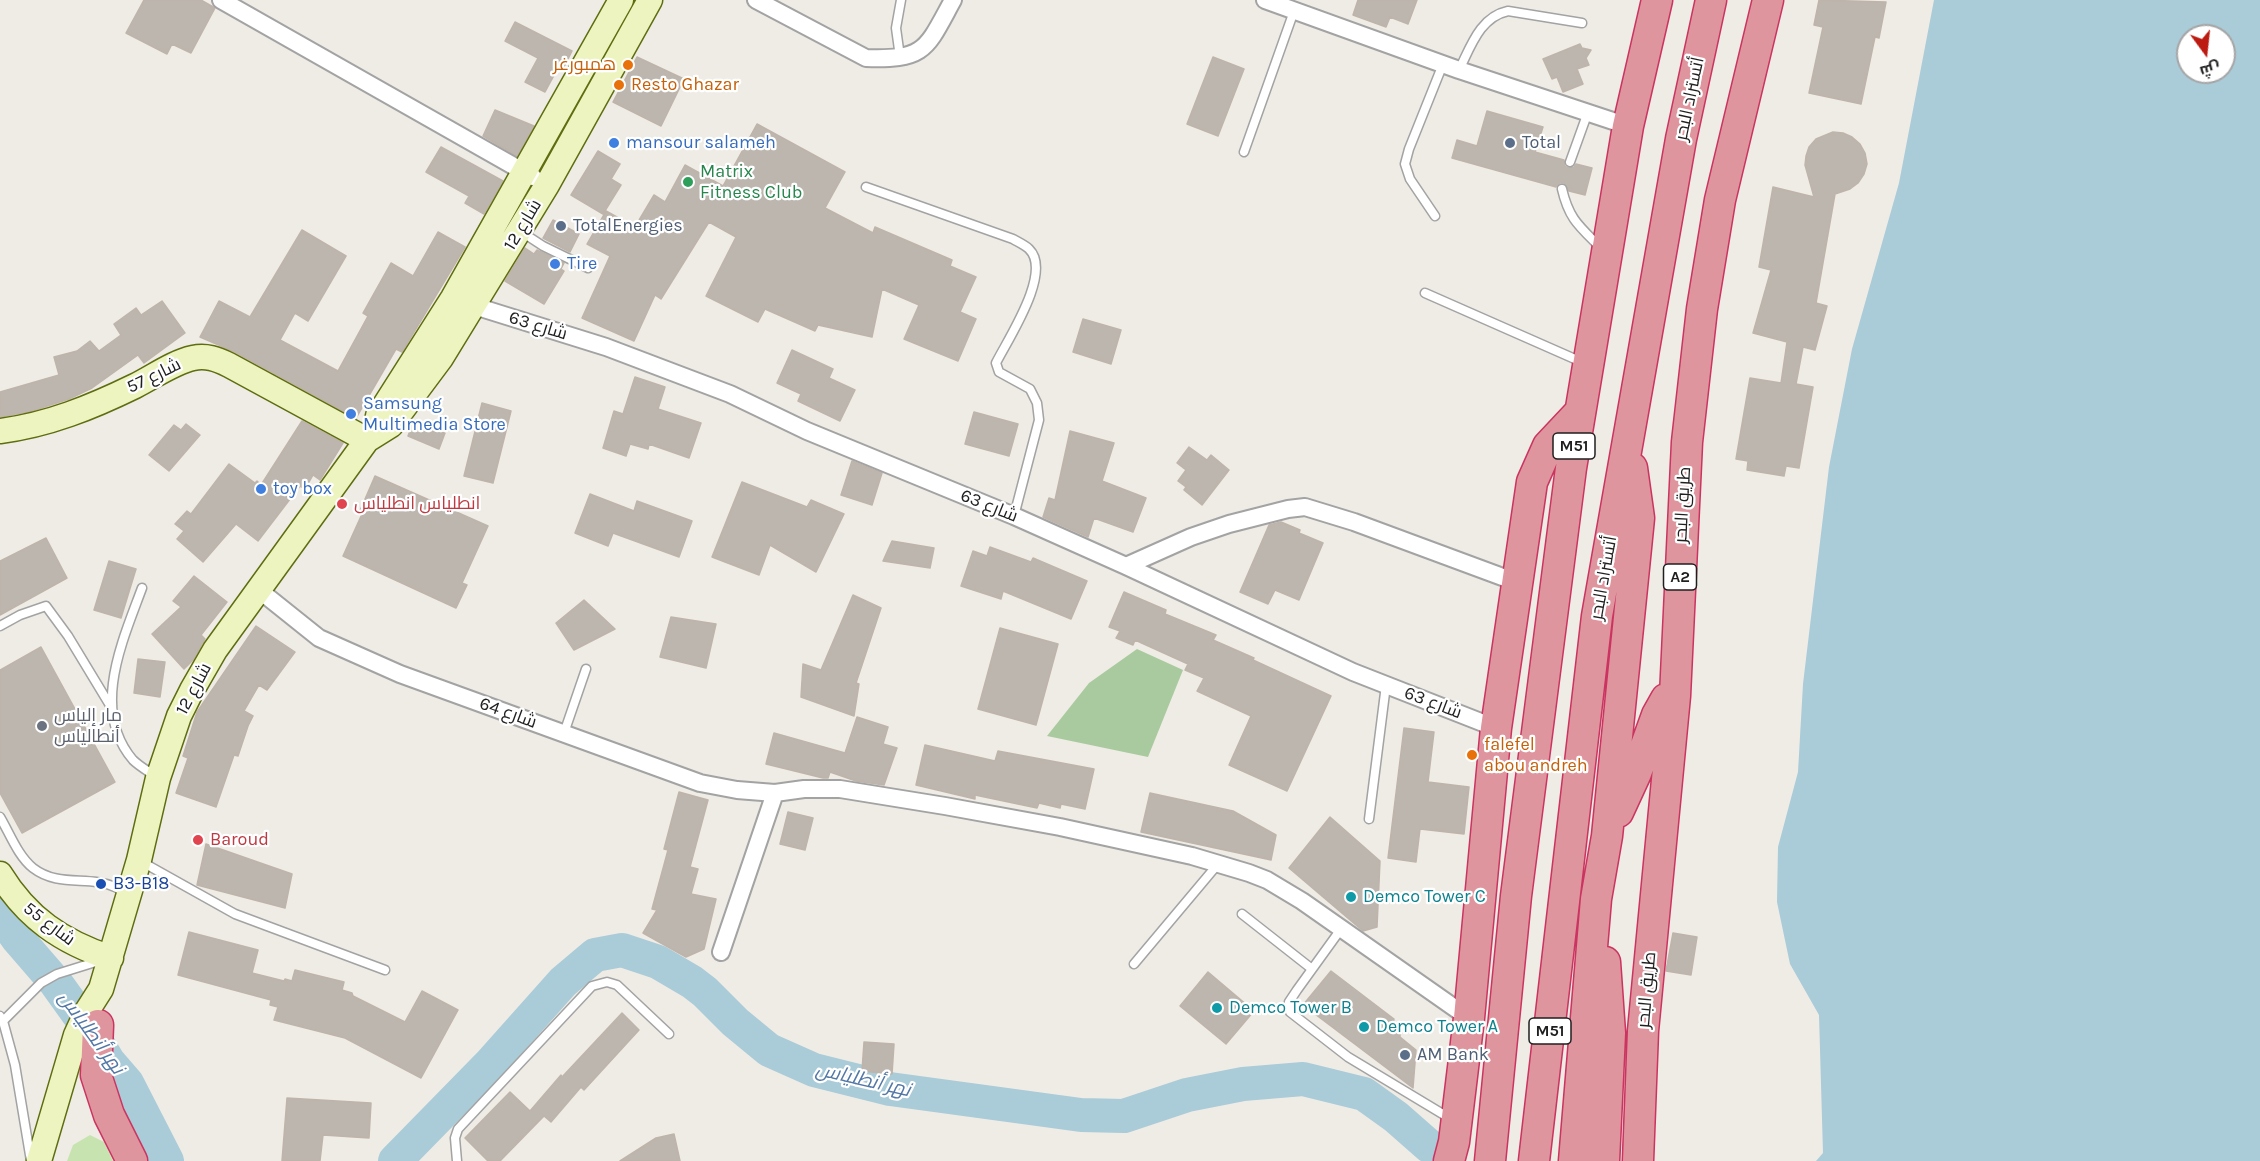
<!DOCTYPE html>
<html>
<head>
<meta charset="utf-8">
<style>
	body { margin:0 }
	#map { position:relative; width:2260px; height:1161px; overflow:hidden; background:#efece6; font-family:Karla,Cairo,sans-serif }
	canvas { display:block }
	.north { position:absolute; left:2176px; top:24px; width:60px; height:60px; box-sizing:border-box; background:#fff; border:2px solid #a5a5a5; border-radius:50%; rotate:165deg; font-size:16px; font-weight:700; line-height:24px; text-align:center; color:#1f1f1f }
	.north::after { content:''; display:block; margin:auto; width:21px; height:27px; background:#bc1b12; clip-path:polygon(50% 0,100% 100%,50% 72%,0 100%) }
</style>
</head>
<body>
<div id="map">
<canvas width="2260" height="1161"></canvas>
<div class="north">ش</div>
</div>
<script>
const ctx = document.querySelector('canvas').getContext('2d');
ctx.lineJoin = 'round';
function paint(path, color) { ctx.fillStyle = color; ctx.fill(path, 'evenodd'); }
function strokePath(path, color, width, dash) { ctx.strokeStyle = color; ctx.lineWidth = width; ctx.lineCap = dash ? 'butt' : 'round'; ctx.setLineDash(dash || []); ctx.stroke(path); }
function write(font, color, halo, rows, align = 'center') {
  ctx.font = font + ' Karla,Cairo,sans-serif'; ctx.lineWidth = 4.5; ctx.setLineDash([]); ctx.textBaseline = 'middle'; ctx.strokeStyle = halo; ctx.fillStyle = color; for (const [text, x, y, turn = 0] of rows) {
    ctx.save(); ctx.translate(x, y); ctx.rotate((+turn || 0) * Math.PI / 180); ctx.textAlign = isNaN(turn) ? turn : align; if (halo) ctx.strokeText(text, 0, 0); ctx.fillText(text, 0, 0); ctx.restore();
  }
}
paint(new Path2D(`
	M90,1135L104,1142L113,1161H67L73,1145Z`), '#c7e4b0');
paint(new Path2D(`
	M1137,649L1183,670L1148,757L1047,736L1089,683Z`), '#a9ca9e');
paint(new Path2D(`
	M1934,0H2260V1161H1816L1823,1153L1819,1015L1790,964L1777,902L1778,847L1798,772L1803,684L1829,467L1852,349L1899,183ZM2188,36H2224V72H2188Z`), '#aacbd8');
strokePath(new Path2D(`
	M0,914L18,939L56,983L89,1029L108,1061L127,1083L167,1161
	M395,1161L489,1065L563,982L595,955L622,950L658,962L692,982L705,992L735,1022L769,1050L814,1070L890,1089L1081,1115L1124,1116L1187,1095L1243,1084L1303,1079L1364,1094L1396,1117L1429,1146`), '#aacbd8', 34);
const building = new Path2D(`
	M144,0H201L215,8L191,53L172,44L167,54L126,33Z
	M1358,0H1417L1408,24L1390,17L1386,27L1353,15Z
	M1819,0L1886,2L1879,38L1875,37L1861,104L1809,93L1823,27L1814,25Z
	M515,22L572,51L562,71L558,68L545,92L525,82L538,58L505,41Z
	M1580,44L1582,48L1591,50L1586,58L1589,65L1577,69L1583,84L1563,92L1557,77L1552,79L1543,59Z
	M637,57L684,79L661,126L613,102Z
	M1213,57L1244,69L1218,136L1187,124Z
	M495,110L534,126L517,156L483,136Z
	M1487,111L1543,127L1535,152L1564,160L1565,166L1568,168L1574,167L1576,164L1592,168L1585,195L1569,191L1564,183H1560L1556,187L1452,158L1457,140L1477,146Z
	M757,124L845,172L825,208L873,233L875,227L952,260L950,266L976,277L960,312L976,319L958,361L904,339L919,305L882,289L872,337L818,325L815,331L765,309L758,322L706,296L736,237L709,222L661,299L655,295L634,341L582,318L610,256L587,244L606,211L635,227L654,195L665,202L685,165L723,186Z
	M1833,132L1843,133L1852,137L1860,144L1865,153L1867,164L1864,174L1858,183L1850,189L1835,194L1816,303L1827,306L1815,350L1803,347L1796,384L1813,387L1799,468L1786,466L1784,476L1747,470L1748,461L1736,459L1750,378L1781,383L1787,342L1753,333L1771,270L1759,267L1773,187L1814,197L1805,165L1806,156L1809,147L1816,139Z
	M441,147L503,181L484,214L465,203L469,196L426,172Z
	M598,151L620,164L611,179L621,185L603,214L571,195Z
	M553,220L579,234L570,252L543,238Z
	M302,230L346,256L308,321L295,313L280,340L338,371L368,316L363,313L391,263L413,276L438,232L465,247L402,352L396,349L356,418L235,352L200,337L219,301L250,317Z
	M525,248L534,254L537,250L564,263L561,269L564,271L544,304L505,281Z
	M162,301L185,333L144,363L138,355L92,388L69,399L32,411L0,417V392L59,375L54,357L77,351L90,341L99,351L121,335L114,324L136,308L141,315Z
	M1083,319L1121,330L1111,364L1073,352Z
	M792,350L833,369L829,378L855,390L840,421L798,401L801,394L777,383Z
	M635,377L665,387L658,409L701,423L689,458L649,444L648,449L630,444L626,456L603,448L614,411L623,414Z
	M482,403L511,411L493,483L464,476Z
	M974,412L1018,424L1009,456L965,444Z
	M414,420L445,433L439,449L408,436Z
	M302,421L343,443L320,480L313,475L305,489L300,486L258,541L236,524L203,562L177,539L184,531L175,524L187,511L191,514L229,464L255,483L257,481L261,485Z
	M186,424L200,435L169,471L149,455L174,425L181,430Z
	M1070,431L1114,443L1102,481L1146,498L1133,532L1094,518L1088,537L1043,517L1049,498L1055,500Z
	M1189,447L1207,460L1211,455L1229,470L1202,505L1184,490L1186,487L1178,481L1186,470L1177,463Z
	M852,461L882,473L872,505L841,495Z
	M375,476L488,526L462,583L467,585L456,608L343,556L362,514L359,513Z
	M742,482L807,507L811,500L844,514L816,572L770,545L759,575L712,557Z
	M590,494L634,511L637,501L692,521L679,557L613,533L608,546L575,533Z
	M1281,522L1300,530L1299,533L1323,543L1299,600L1275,590L1268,604L1240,592L1269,525Z
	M46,538L67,578L0,615V561Z
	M892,541L934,548L930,568L883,561Z
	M990,547L1031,562L1033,558L1087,581L1071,619L1003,591L1001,599L961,586L973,551L987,556Z
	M109,561L136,569L121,618L94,610Z
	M194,576L227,602L201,635L205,639L193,660L184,669L152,634L181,607L173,601Z
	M1124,592L1166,610L1165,614L1216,635L1213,640L1254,658L1253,660L1331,696L1287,791L1229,765L1251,716L1197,691L1204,678L1185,670L1188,664L1135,640L1133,645L1116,638L1120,631L1109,627Z
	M853,595L881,608L856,683L859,684L854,716L801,697L803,664L821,670Z
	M584,600L615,629L574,650L556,623Z
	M671,617L716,624L706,668L660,657Z
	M256,626L295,652L267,690L259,685L244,711L253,716L248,726L238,756L234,755L216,807L176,793L188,758L183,756L197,712Z
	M1000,628L1058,644L1036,725L978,709Z
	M41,647L115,782L22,833L0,793V670Z
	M138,659L165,662L160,697L134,693Z
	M857,717L888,727L883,744L897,748L884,785L856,781L830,772L828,778H823L766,764L774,733L845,753Z
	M1404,728L1434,732L1428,782L1469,787L1464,834L1420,829L1416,862L1388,858Z
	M925,745L995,761L998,751L1094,769L1085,809L1061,804L1060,808L1039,803L1037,808L975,795V799L916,785Z
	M679,792L708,800L690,867L698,869L691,894L716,899L704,949L686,957L643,933L657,910L652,909L668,850L664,849Z
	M1150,793L1233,811L1276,835L1271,860L1141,832Z
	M788,812L813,818L805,850L780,844Z
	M1330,817L1380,861L1377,927L1363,931L1289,868Z
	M206,844L292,874L285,908L197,885Z
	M189,932L258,950L252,973L284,981L285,979L292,981L295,970L344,982L342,990L352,993L353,996L405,1022L422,991L458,1010L421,1078L345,1038L274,1020L278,1007L270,1005L271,1000L178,975Z
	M1673,933L1697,937L1691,975L1666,971Z
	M1331,971L1394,1019L1393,1024L1400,1030V1037L1416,1050L1413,1088L1303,1005Z
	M1208,972L1254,1011L1226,1044L1180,1006Z
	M622,1013L639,1030L584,1090L581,1087L551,1122L544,1116L500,1161H488L465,1138L510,1092L530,1111L561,1075L562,1077Z
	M864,1042L894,1044L892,1074L862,1071Z
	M287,1098L371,1103L369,1138L323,1135L320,1161H282Z
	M674,1134L680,1161H620L656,1138Z`);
paint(building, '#bcb6af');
strokePath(building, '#bfb4aa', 1.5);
const lane = new Path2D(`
	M900,57L896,28L901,0
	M1459,70C1471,46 1480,17 1508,11L1582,23
	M1244,152L1294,11
	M1570,162L1588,112
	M866,187L1013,239C1018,242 1025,245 1029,249C1053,272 1008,339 996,363L999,372L1030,389L1037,403L1039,420L1014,516
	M1562,189C1569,219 1579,226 1600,247
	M1435,216L1410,179L1405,164L1409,149L1443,64
	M520,231L543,246L588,268
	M1425,293L1584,363
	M142,588C123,640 90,710 133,760C139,766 148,771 155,776
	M0,626L20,615L46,606L68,636L111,707
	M564,733L586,669
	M0,817C10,834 18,856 33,868C59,888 89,875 115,887C120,889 124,892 127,895
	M1369,819L1386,685
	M142,862L235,914L385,970
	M1242,914L1312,969
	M1341,929L1297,990L1289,1002L1290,1012L1348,1057L1451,1119
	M1134,964L1218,864
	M0,1016L3,1021L15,1065L31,1161
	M3,1021L41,983L57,974L102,960
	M457,1161L455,1138L458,1129L592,986L607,982L617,985L669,1034`);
const street = new Path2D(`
	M221,0L533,177
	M756,0L866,58C926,60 926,49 953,0
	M1265,0L1459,70L1628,126
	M465,303L606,347L730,394L807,431L1014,516L1126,566L1353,672L1496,728
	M1126,566L1191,537L1229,524L1288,509L1305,507L1354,522L1516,582
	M259,590L319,638L400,674L700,783L737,790L775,793L804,789H840L945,806L1060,827L1192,856L1249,873L1267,880L1302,901L1469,1018
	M721,952L775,793`);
const secondary = new Path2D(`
	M0,431C48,425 92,407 135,386C153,377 174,362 193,358C206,355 217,359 229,365L367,440
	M375,433L378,416L453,298L621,0
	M0,874C27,918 62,942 111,958
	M39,1161L76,1035L87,1011L101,989L139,860L158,778L179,716L192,690L215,650L367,440L391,425L441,358L547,185L650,0`);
const highway = new Path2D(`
	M1618,812L1636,773L1657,715L1666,699
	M98,1025L96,1075L109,1115L132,1161
	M1449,1161L1454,1142L1469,1018L1496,728L1532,482L1548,446L1579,413
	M1490,1161L1516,896L1571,468L1628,126L1657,0
	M1534,1161L1597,616L1681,139L1711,0
	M1574,1161L1596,899L1607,836L1639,518L1632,468
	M1604,1161L1610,1033L1605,962
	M1638,1161L1643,1031L1675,696L1687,442L1702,309L1720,200L1768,0`);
strokePath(lane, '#a3a3a3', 11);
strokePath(street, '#a3a3a3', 20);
strokePath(secondary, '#5e6d0f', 27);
strokePath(highway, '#cb3460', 33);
strokePath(lane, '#fff', 8);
strokePath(street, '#fff', 16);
strokePath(secondary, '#eef4bf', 24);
strokePath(highway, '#df959e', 30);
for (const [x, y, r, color] of [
	[628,65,6,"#e8710a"],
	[619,85,6,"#e8710a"],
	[614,143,6,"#3f7fe0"],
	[1510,143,6,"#5c6f8a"],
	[688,182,6,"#2e9e5b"],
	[561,226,6,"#5c6f8a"],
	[555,264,6,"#3f7fe0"],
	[351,414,6,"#3f7fe0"],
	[261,489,6,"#3f7fe0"],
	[342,504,6,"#e0444e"],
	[42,726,6,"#6b7280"],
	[1472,755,6,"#e8710a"],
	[198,840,6,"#e0444e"],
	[101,884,6,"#1a4fb4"],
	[1351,897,6,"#0f9aa8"],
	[1217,1008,6,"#0f9aa8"],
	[1364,1027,6,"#0f9aa8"],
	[1405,1055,6,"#5c6f8a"]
]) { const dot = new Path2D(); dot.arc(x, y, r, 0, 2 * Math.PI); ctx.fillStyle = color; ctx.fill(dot); strokePath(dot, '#fff', 2); }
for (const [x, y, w] of [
	[1574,446,42],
	[1680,577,33],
	[1550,1031,42]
]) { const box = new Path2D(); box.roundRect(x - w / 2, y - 13, w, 26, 4.5); ctx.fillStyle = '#fff'; ctx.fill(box); strokePath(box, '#1f1f1f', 1.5); }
write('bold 16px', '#1f1f1f', null, [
	["M51",1574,446],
	["A2",1680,577],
	["M51",1550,1031]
]);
write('18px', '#c56008', '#fff', [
	["همبورغر",616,65,"right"],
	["Resto Ghazar",631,85],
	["falefel",1484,745],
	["abou andreh",1484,766]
], 'left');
write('18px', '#1f1f1f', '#fff', [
	["أتستراد البحر",1690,99,-78],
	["شارع 12",523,225,-59],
	["شارع 63",538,326,17],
	["شارع 57",154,376,-26],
	["طريق البحر",1683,505,-87],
	["شارع 63",989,506,22],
	["أتستراد البحر",1604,578,-80],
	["شارع 12",194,689,-62],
	["شارع 63",1433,703,21],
	["شارع 64",508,713,20],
	["شارع 55",49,924,37],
	["طريق البحر",1647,990,-85]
]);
write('18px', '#366cbe', '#fff', [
	["mansour salameh",626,143],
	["Tire",567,264],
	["Samsung",363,404],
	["Multimedia Store",363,425],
	["toy box",273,489]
], 'left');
write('18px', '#4e5e75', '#fff', [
	["Total",1522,143],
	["TotalEnergies",573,226],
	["AM Bank",1417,1055]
], 'left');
write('18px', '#27864d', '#fff', [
	["Matrix",700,172],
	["Fitness Club",700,193]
], 'left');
write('18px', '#be3a42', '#fff', [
	["انطلياس انطلياس",354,504],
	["Baroud",210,840]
], 'left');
write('18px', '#5b616d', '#fff', [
	["مار إلياس",54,716],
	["أنطالياس",54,737]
], 'left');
write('18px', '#164399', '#fff', [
	["B3-B18",113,884]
], 'left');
write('18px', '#0d838f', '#fff', [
	["Demco Tower C",1363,897],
	["Demco Tower B",1229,1008],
	["Demco Tower A",1376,1027]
], 'left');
write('italic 20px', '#5378a6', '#fff', [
	["نهر أنطلياس",91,1033,54],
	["نهر أنطلياس",863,1080,13]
]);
</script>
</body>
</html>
